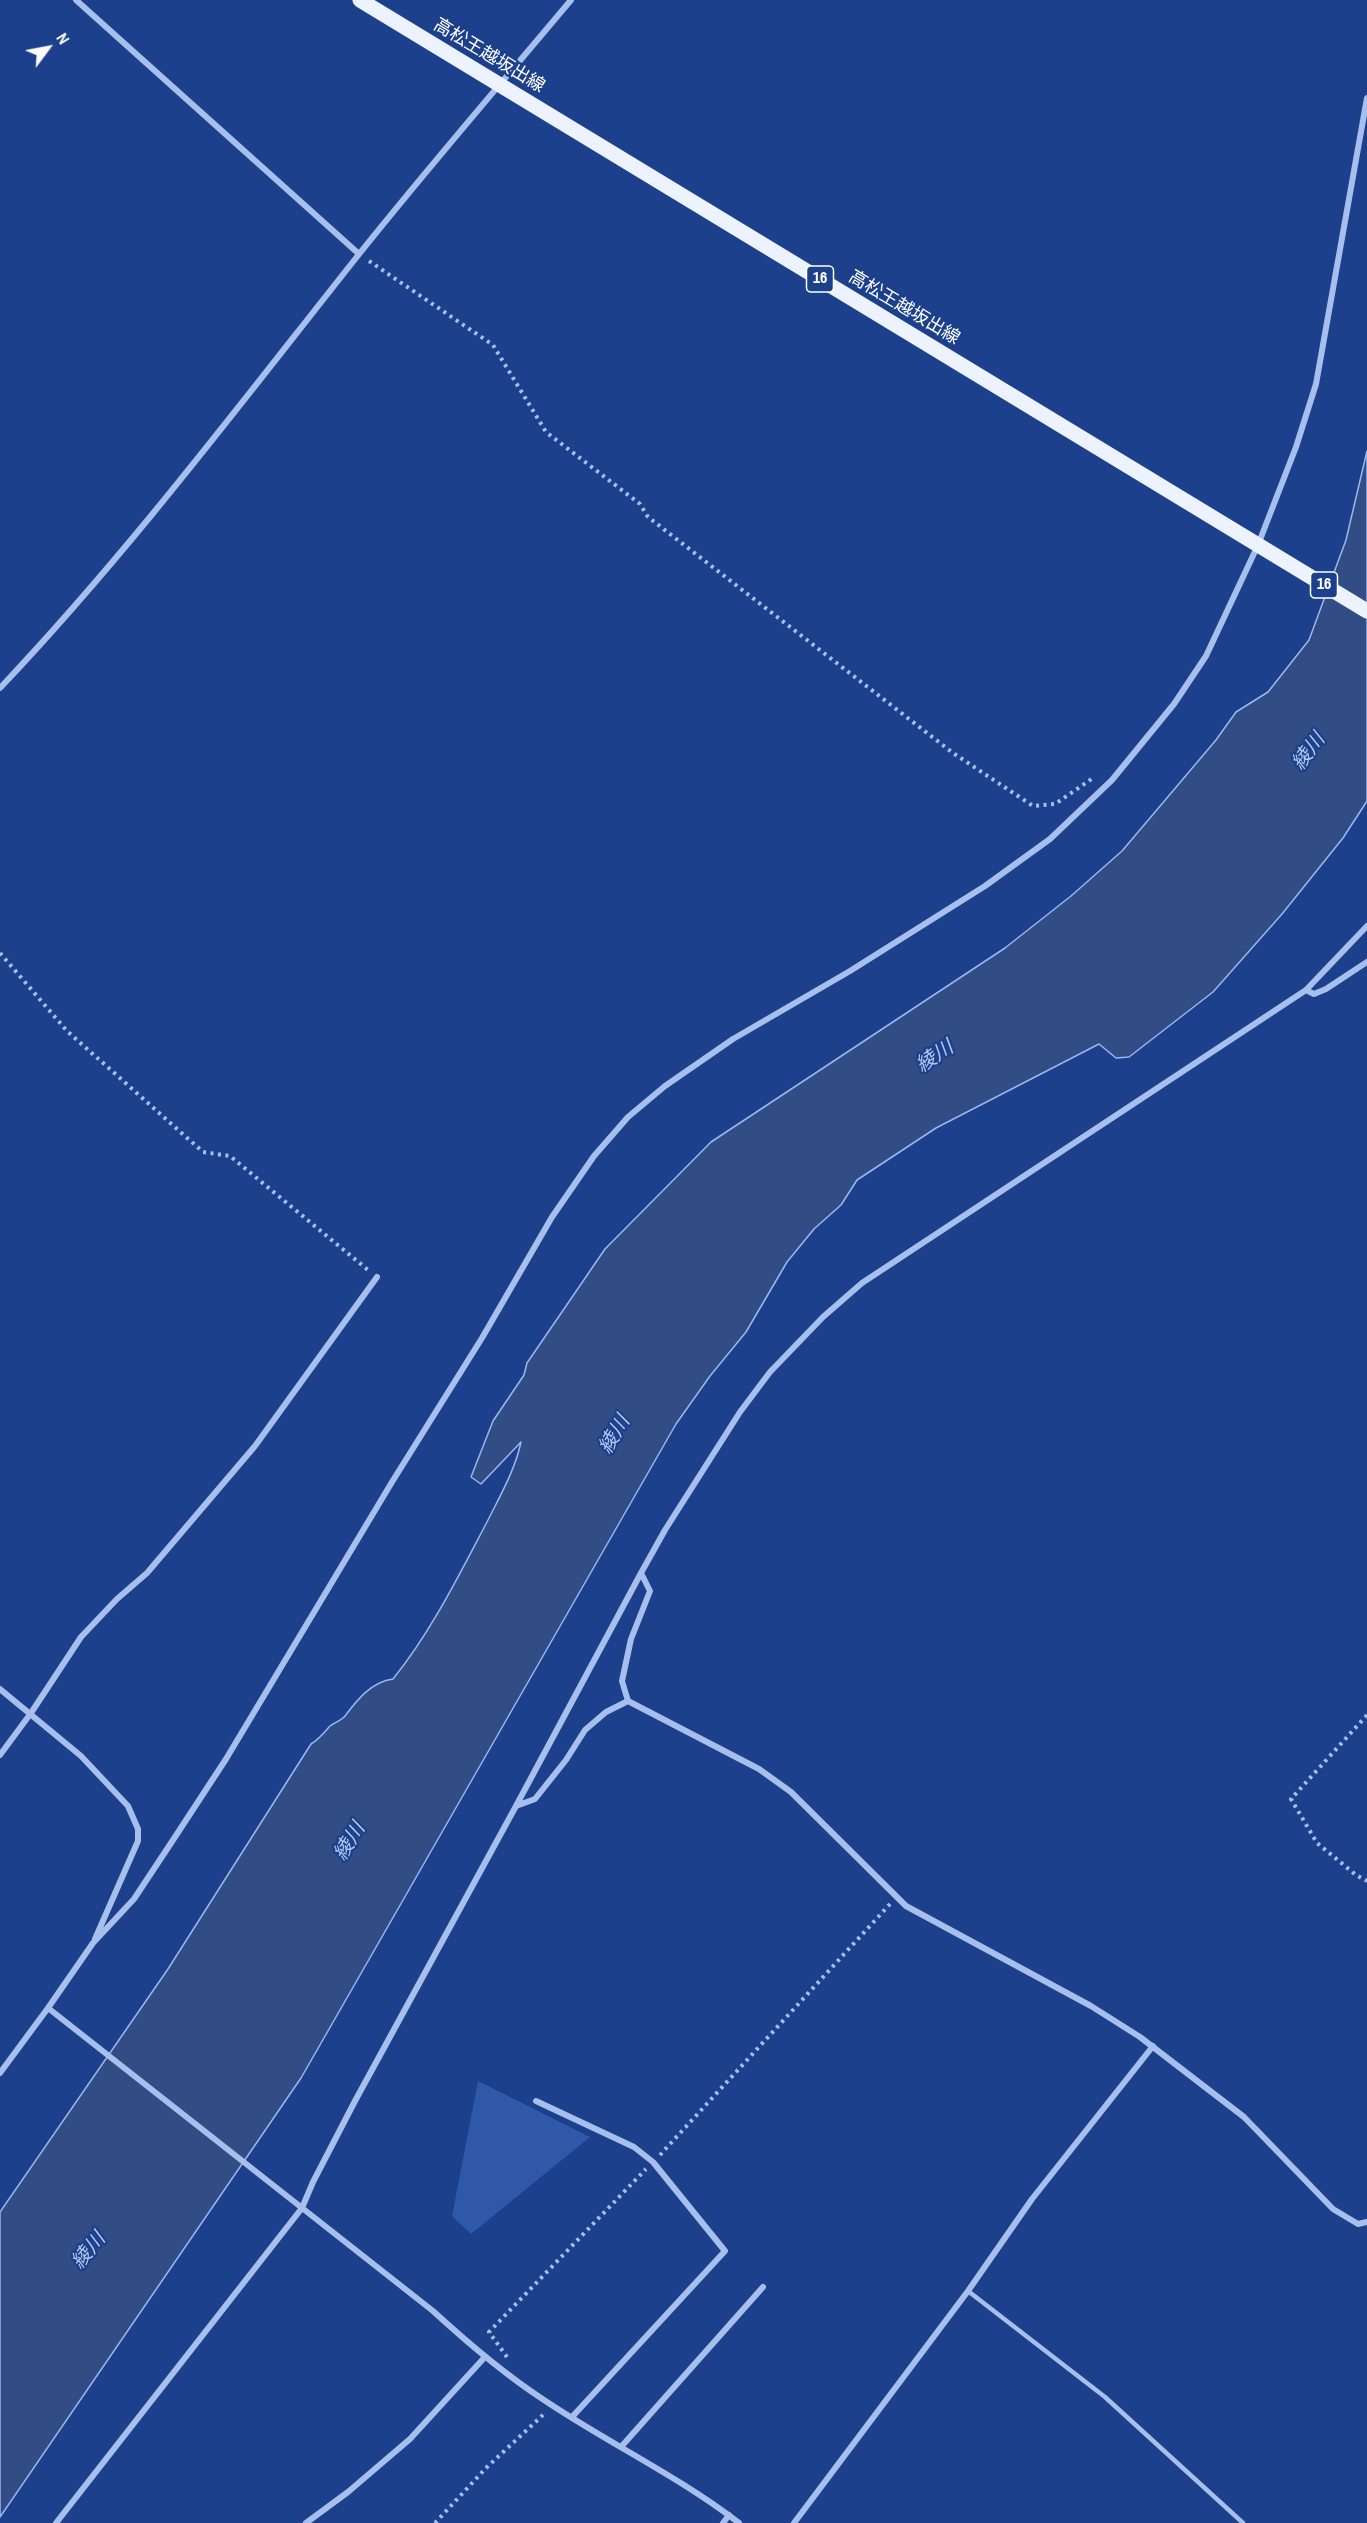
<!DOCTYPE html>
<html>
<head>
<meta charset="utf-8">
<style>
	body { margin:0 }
	#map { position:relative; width:1367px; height:2523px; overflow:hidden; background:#1c408b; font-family:"Archivo Narrow",sans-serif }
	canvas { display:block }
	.north { position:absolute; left:18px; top:18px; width:60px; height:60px; -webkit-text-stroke:4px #1c408b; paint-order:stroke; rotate:58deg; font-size:16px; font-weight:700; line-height:24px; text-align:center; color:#fff }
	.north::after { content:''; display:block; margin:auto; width:21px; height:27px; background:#fff; clip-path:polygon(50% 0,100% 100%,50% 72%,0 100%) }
</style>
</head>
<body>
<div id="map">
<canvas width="1367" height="2523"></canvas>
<div class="north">N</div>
</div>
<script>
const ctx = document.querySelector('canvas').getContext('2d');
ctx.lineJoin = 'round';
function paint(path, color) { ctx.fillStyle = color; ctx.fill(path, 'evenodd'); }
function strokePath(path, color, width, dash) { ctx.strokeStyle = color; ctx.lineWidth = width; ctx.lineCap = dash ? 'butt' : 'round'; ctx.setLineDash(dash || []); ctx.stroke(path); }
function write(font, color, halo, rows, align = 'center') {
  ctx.font = font + ' "Archivo Narrow","Noto Sans JP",sans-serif'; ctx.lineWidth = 4.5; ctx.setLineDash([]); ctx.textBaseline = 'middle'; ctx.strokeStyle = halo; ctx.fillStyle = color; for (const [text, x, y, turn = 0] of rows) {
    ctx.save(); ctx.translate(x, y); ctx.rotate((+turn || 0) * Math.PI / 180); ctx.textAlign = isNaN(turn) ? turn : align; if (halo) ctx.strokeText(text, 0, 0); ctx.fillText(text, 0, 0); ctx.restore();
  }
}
paint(new Path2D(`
	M478,2081L590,2137L471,2234L452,2216Z`), '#2f58a9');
const water = new Path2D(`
	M1367,451V801L1343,838L1282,914L1213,992L1129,1057L1116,1058L1099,1044L936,1128L857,1180L841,1205L814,1229L787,1262L746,1332L710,1376L676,1424L301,2078L0,2517V2212L168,1969L311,1744C319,1739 323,1734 329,1727C333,1723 341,1721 345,1716C357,1700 371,1682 393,1679C431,1632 459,1575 487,1522C500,1496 515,1470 521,1442L481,1484L471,1477L493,1421L524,1375L527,1363L605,1249L711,1142L1005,948L1071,896L1122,851L1216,740L1236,712L1268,692L1309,640L1346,540Z`);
paint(water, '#324d85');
strokePath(water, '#9ab8ef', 1.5);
strokePath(new Path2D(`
	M369,261L493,345L546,432L640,504L648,517L953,753L1033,806L1055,804L1093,778
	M0,953L67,1031L203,1152L230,1156L368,1270
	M1367,1715L1291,1799L1317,1843L1356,1875L1367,1881
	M660,2155L890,1904
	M507,2357L489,2332L646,2169
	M435,2523L486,2468L544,2414`), '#a7bfed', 4, [3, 4.5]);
strokePath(new Path2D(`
	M968,2291L1105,2397L1243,2523`), '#a7bfed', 4.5);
strokePath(new Path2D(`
	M76,0L359,254
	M0,688C128,553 241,403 356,258C426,170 499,86 571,0
	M1367,962L1326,989L1314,994L1306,990L862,1283L823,1317L770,1372L740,1412L665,1530L641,1573L650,1591L631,1639L622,1681L628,1701L759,1769L791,1792L906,1906L1091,2006L1140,2037L1244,2117L1333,2209L1358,2224L1367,2222
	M1306,990L1367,926
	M0,1689L81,1756L128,1806L138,1829V1841L95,1939
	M0,1755L31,1713L81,1637L117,1599L147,1573L255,1446L377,1277
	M516,1806L641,1573
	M0,2073L48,2008
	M536,2101L634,2147L653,2162L725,2251L572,2417
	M621,2447L763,2287
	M56,2523L302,2208L313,2182L355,2101L516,1806L535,1799L566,1760L585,1730L606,1712L628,1701
	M306,2523L348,2492L410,2439L484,2358
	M723,2523L729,2515
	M739,2523C678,2476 608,2443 544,2400C504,2374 469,2344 433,2311L48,2008L93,1943L134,1899L175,1837L226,1759L392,1482L482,1338L552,1217L594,1156L628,1117L665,1086L733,1039L850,971L985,886L1050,839L1112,780L1174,704L1206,656L1258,545L1296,447L1316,384L1367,98
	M794,2523L968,2291L1032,2199L1153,2046`), '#a7bfed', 6);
strokePath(new Path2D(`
	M360,0L1367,611`), '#edf2ff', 15);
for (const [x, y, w] of [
	[820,279,27],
	[1324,585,27]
]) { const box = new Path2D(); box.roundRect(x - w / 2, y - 13, w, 26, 4.5); ctx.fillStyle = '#1c408b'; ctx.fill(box); strokePath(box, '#fff', 1.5); }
write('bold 16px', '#fff', null, [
	["16",820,279],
	["16",1324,585]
]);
write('18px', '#fff', '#1c408b', [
	["高松王越坂出線",489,56,31],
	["高松王越坂出線",904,308,31]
]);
write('italic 20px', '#b3c9f4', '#1c408b', [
	["綾川",1309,752,-53],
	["綾川",935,1057,-34],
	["綾川",615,1435,-59],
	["綾川",350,1842,-58],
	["綾川",89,2251,-51]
]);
</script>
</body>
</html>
